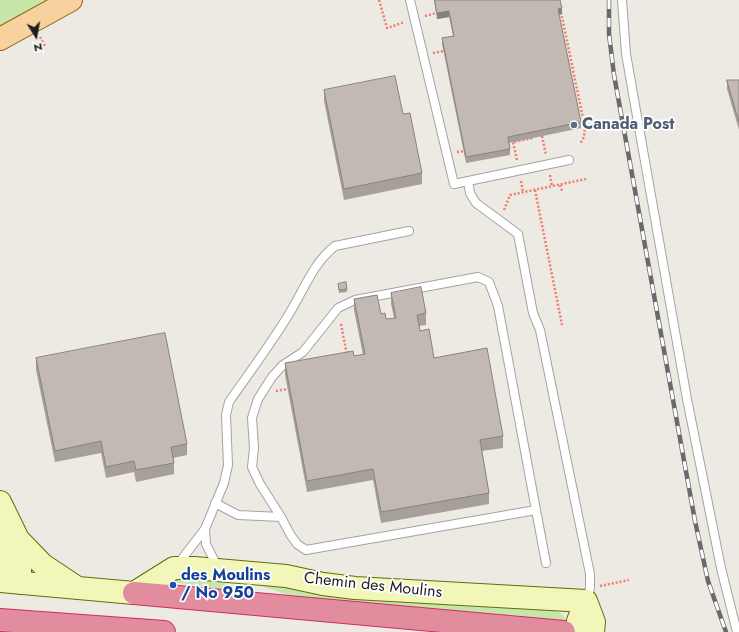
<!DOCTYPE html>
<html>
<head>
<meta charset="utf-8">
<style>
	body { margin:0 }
	#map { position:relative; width:739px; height:632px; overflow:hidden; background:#edeae3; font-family:Jost,sans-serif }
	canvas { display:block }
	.north { position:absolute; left:16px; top:16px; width:40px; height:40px; -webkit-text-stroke:3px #fff; paint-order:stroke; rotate:169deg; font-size:11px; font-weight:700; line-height:16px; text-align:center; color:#1c1c1c }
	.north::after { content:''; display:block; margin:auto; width:14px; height:18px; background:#1c1c1c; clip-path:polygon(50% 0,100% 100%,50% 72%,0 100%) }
</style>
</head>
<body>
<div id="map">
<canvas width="739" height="632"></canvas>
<div class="north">N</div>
</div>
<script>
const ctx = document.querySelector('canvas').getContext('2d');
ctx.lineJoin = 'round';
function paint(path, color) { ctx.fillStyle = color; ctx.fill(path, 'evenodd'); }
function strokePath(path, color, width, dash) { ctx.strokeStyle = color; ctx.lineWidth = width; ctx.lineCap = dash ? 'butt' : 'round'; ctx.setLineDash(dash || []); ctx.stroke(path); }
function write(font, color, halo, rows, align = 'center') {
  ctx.font = font + ' Jost,sans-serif'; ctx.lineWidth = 3.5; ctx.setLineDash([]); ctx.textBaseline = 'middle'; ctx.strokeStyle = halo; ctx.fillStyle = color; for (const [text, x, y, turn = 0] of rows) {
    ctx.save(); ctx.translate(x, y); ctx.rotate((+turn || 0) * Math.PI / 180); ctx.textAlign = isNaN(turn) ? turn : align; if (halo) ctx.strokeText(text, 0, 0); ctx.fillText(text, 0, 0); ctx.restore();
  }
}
paint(new Path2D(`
	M0,0H55L0,30Z
	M190,574L224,582L228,585V591L198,589V585L169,582Z
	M254,583L292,586L308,593L556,610L563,615L567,622L327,600L285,594Z`), '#c7e6aa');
const lane = new Path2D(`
	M410,0L454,184L569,160
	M622,0L626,54L687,399L721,568L737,632
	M468,181L470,193L476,203L518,234L533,313L540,330L590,574V588L587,601
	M478,277L489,282L498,306L536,510L306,550L297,544L290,534L281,517L260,484L252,467L254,448L252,418L258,399L272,377L283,365L303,352L338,308L355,300Z
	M215,503L238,515L281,517
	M536,510L546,563
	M205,529L206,544L218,568
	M178,564L205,529L224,483L228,465L226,415L229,402C249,373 271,344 289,314C304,290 313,263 335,246L409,231`);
const secondary = new Path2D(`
	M0,502L18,539L20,555V583
	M18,539L43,565L76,587
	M0,569L3,552L2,514
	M0,581L134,593L174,568H194L286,576L323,584L355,588L586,601
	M586,601L594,622L593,632
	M577,632L578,621L586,601`);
const primary = new Path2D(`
	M0,39L71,0`);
const highway = new Path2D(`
	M134,593L564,632
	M0,620L164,632`);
strokePath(lane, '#a3a3a3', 10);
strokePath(secondary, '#626d0a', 24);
strokePath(primary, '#8e6207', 24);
strokePath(highway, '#cf2c63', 24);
strokePath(new Path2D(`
	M379,0L387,28L405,22
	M561,12L585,128L584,137L580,144
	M425,16L436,13
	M40,37L45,46
	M433,53L444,51
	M542,136L546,155
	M457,152L464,151
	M517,160L513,142L533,138
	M550,175L552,187
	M521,181L523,192
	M560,185L562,191
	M535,190L562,325
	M504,210L510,195L586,179
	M341,324L347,355
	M276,391L288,389
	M600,586L629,580`), '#f27c6e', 2.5, [2, 2]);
strokePath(lane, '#fff', 8);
strokePath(secondary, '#f2f6b8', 22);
strokePath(primary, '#f7d19e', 22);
strokePath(highway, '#e18d9d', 22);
const rail = new Path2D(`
	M609,0V34L614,75L695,521L708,581L726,632`);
strokePath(rail, '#6a6a6a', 4.5);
strokePath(rail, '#fff', 3, [9]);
paint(new Path2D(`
	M434,0H560L562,14L559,15L581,122V128L509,143L510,149V155L466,163L442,44V38L453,36L449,17L437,19Z
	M727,80H739V130L727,89Z
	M324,90L403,114L422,173V184L344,200L324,101Z
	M338,284L347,289V292L339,293Z
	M391,293L426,313V325L419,326L420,331L434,358L503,436V448L482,451L489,493V504L381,523L373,480L307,492L285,375V363L354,356L363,355L354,310V299L381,314L386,319L394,318L391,304Z
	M36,358L187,444V455L173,458L174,463V474L136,482L134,472L106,478L101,453L55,462L36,370Z`), '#a79f99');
paint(new Path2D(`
	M562,8V14L558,15V9Z
	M449,11V17L437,19V13Z`), '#88827d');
const building = new Path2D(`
	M435,0H560L562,8L558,9L581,122L508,137L510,149L466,157L442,38L454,36L449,11L437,13Z
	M395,76L403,114L410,113L422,173L344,189L324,90Z
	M727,80H739V122Z
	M346,282L347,289L339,290L338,284Z
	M421,287L426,313L417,315L420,331L429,329L434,358L487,348L503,436L480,440L489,493L381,512L373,469L307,481L285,363L353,351L354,356L365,354L354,299L377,295L381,314L385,313L386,319L396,318L391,293Z
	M165,333L187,444L171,447L174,463L136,470L134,461L106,467L101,441L55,451L36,358Z`);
paint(building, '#c2b9b2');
strokePath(building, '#88827d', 1);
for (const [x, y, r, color] of [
	[574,125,4,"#5c6f8a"],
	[173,585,4,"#1a4fb4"]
]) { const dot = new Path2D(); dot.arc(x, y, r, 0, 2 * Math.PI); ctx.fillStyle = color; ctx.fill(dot); strokePath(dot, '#fff', 1.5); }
write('bold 16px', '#4e5e75', '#fff', [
	["Canada Post",582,125]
], 'left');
write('bold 16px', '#164399', '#fff', [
	["des Moulins",181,576],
	["/ No 950",181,594]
], 'left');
write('16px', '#1c1c1c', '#fff', [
	["Chemin des Moulins",373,586,6]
]);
</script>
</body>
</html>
